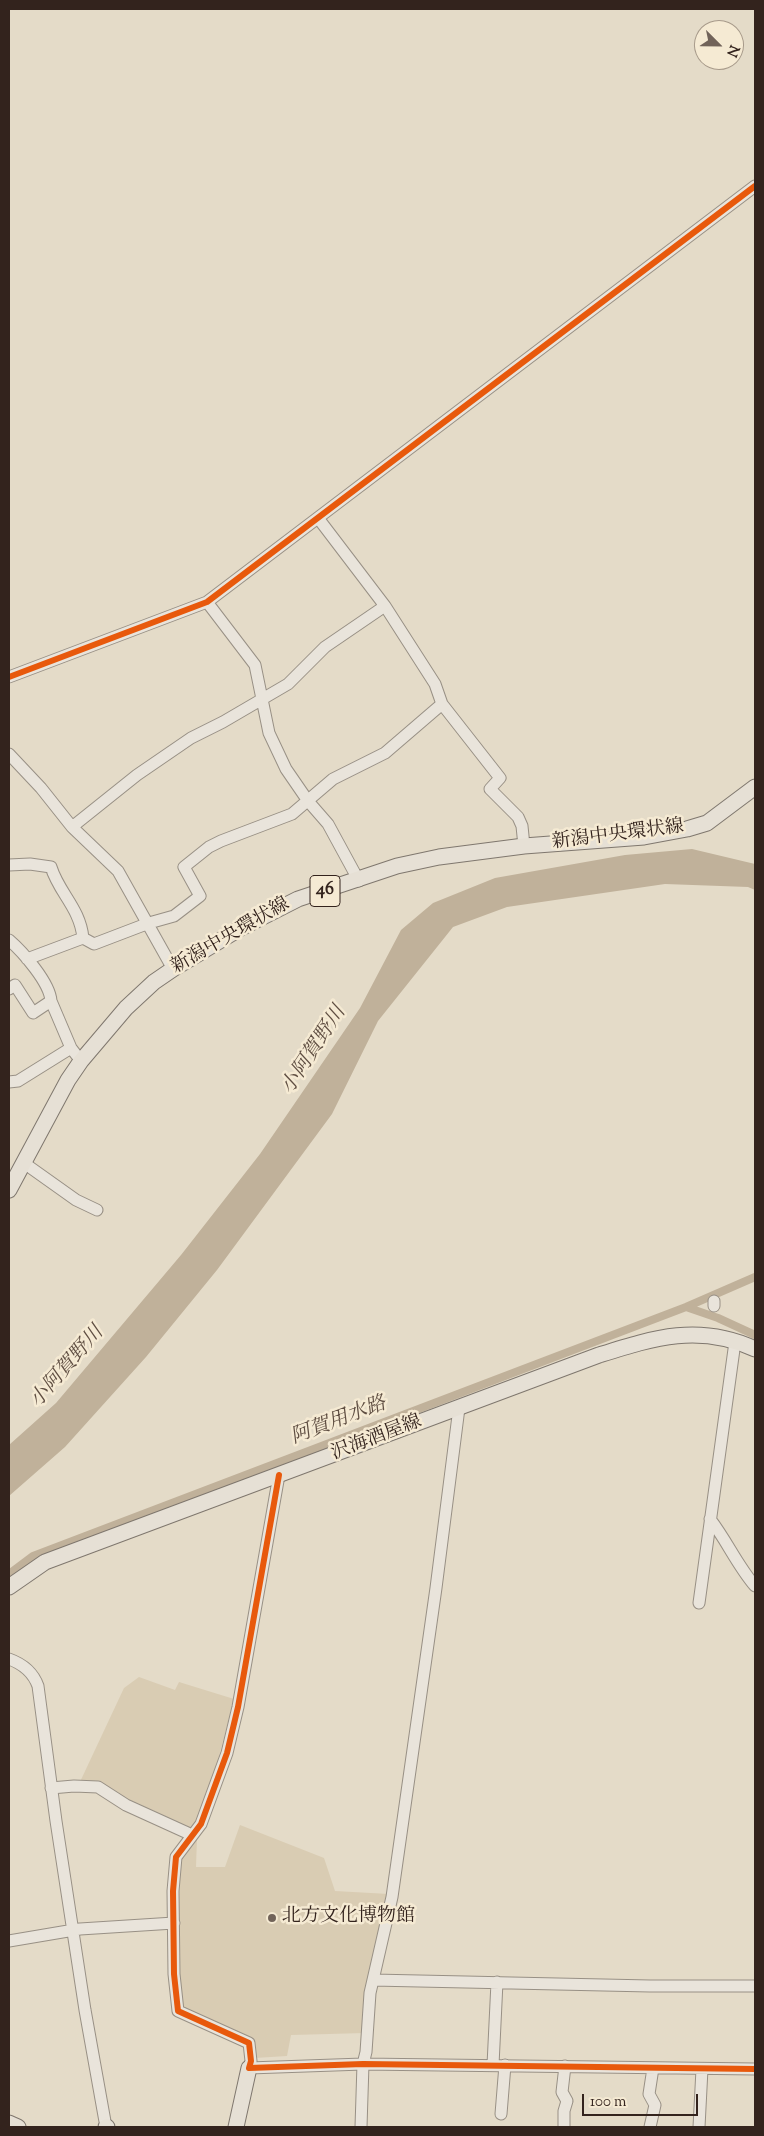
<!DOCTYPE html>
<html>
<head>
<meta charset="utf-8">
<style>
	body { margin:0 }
	#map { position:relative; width:764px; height:2136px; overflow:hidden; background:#e4dbc8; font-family:"Sorts Mill Goudy",serif }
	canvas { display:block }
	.frame { position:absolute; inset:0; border:10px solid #33231d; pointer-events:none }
	.north { position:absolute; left:694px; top:20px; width:50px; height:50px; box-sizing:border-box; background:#f5ead3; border:1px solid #a79a8a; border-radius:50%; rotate:113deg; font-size:14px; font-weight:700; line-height:20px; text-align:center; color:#33231d }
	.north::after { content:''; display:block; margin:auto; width:18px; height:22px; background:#716359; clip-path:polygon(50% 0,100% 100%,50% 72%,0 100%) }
	.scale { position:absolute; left:582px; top:2094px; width:116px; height:22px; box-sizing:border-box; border:2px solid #33231d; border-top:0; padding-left:6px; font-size:15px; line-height:18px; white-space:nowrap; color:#33231d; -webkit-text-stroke:4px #f5ead3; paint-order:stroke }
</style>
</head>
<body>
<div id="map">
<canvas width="764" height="2136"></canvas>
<div class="frame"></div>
<div class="north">N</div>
<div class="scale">100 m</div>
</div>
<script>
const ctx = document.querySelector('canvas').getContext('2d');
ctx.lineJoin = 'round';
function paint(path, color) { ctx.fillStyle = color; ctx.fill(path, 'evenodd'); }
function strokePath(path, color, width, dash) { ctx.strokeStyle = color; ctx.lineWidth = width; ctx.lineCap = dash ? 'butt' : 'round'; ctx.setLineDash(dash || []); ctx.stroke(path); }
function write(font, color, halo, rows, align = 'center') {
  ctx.font = font + ' "Sorts Mill Goudy","Noto Serif JP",serif'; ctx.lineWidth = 5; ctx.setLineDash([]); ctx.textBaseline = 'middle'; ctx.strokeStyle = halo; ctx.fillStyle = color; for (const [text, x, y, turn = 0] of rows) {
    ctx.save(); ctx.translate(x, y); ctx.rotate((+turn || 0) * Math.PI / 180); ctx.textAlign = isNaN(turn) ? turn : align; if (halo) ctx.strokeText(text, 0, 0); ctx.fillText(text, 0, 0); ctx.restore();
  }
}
paint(new Path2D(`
	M139,1677L175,1690L179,1682L234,1699L212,1783L199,1822L189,1830L99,1785L79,1784L124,1688Z
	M240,1825L324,1858L335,1891L389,1894L366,2033L291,2035L287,2056L255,2058L253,2042L181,2007L177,1890L182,1843L197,1838L196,1867H225Z`), '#d9ccb3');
paint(new Path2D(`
	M692,849L755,864V890L748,887L665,884L507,907L453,927L378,1021L332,1114L217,1270L146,1357L65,1447L9,1496V1445L56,1403L181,1255L260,1154L360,1008L401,930L433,903L495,878L625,855Z`), '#c0b19a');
strokePath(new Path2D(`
	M686,1307L718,1318L755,1335
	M9,1574L33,1556L686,1307L755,1277`), '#c0b19a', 8);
const minor = new Path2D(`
	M318,518L385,606L435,684L442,704L500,778L490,789L518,817L522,826L524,846
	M207,602L255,665L269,733L286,769L308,801L328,824L359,881
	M9,677L207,602L755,186
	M9,754L41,788L72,827L118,871L173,969
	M72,827L137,775L191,738L223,722L288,684L325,647L385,606
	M9,865L30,864L51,867C59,893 80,908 83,938
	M83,938L94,944L149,923L174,916L200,896L184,867L209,847L221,841L292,814L333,779L385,753L442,704
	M9,940C23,952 50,983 51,1001L71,1048L81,1061
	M27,959L83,938
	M9,989L15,985L33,1013L51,1001
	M9,1082L18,1081L71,1048
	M24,1163L76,1200L97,1210
	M714,1306V1301
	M279,1475L238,1707L227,1753L201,1824L176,1857L173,1891L174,1974L178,2011L249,2043L251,2061L249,2068L363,2064L755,2069
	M710,1519C727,1541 737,1565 755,1586
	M699,1603L735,1342
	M9,1659C23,1664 33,1672 38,1686L56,1821L85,2010L106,2127
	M51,1788L74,1786L98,1787L126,1805L192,1835
	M9,1941L80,1929L174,1923
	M373,1980L650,1986H755
	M493,2065L497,1982
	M501,2114L505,2065
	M361,2127L363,2064L366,2052L370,1993L392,1897L436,1588L459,1408
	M564,2127V2111L567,2101L562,2092L565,2066
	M650,2127L655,2105L649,2094L653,2068
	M699,2127L702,2069`);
const major = new Path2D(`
	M9,1190L68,1080L81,1061L126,1008L154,982L173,969L239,929L298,899L397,866L439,857L524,846L644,837L687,829L707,823L755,787
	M9,1587L45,1562L599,1355C653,1338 699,1323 755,1349
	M9,2123L18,2127
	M106,2127H107
	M236,2127L249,2068`);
strokePath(minor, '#989085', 13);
strokePath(major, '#7f776e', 17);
strokePath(minor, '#e9e4db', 11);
strokePath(major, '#e6e0d5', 15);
strokePath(new Path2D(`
	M9,677L207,602L755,186
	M279,1475L238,1707L227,1753L201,1824L176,1857L173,1891L174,1974L178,2011L249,2043L251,2061L249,2068L363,2064L755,2069`), '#e8590c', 6);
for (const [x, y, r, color] of [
	[272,1918,5,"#716359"]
]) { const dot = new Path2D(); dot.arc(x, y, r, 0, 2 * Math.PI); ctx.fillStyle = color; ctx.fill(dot); strokePath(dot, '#f5ead3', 2); }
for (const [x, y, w] of [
	[325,891,30]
]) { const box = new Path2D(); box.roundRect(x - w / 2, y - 15.5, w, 31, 4); ctx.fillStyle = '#f5ead3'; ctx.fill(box); strokePath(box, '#33231d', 1); }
write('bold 18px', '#33231d', null, [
	["46",325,891]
]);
write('19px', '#33231d', '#f5ead3', [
	["新潟中央環状線",618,836,-7],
	["新潟中央環状線",231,937,-30],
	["沢海酒屋線",377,1439,-21]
]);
write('19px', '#33231d', '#f5ead3', [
	["北方文化博物館",282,1918]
], 'left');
write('italic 20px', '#5f4e42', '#f5ead3', [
	["小阿賀野川",315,1051,-57],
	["小阿賀野川",68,1368,-49],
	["阿賀用水路",339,1422,-21]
]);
</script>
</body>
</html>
